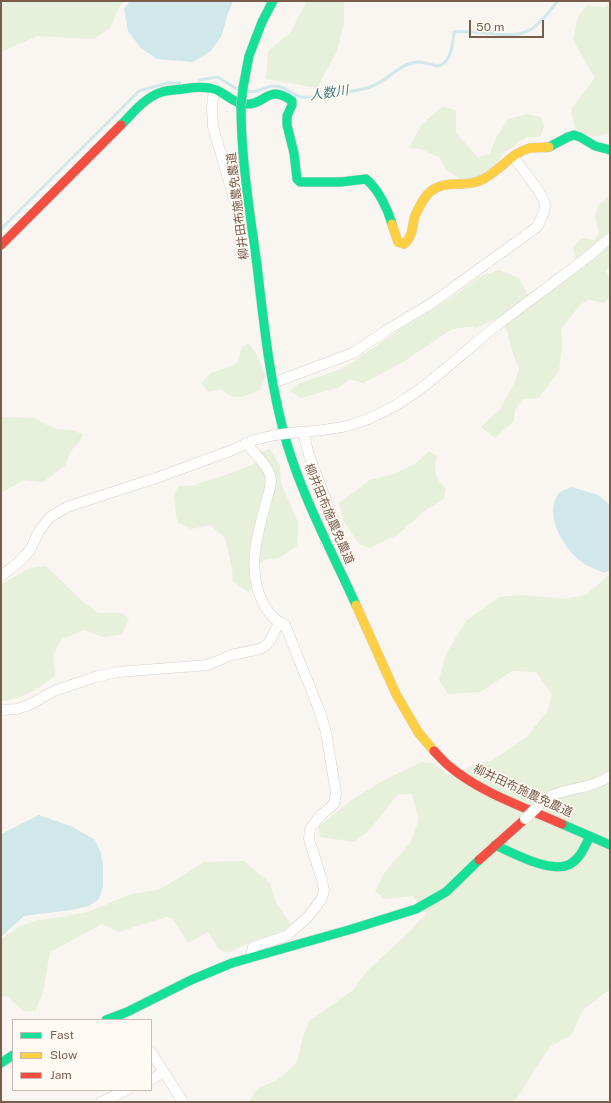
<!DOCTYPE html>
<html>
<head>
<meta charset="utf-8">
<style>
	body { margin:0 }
	#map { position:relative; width:611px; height:1103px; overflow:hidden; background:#f9f5f0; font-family:"Public Sans",sans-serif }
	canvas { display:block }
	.frame { position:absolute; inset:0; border:2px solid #7a5c4d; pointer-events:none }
	.legend { position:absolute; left:12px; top:1019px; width:140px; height:72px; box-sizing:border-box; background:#fffaf3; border:1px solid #cabbb1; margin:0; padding:5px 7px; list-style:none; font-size:12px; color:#7a5c4d }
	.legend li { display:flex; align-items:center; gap:8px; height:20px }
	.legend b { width:20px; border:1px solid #cabbb1 }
	.scale { position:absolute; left:469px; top:20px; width:75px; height:18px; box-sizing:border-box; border:2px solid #7a5c4d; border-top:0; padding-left:5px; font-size:12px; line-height:14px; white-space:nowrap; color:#7a5c4d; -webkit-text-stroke:3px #fffaf3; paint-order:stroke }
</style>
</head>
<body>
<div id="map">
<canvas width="611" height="1103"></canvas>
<div class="frame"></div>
<ul class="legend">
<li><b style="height:5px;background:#16e098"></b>Fast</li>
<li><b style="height:5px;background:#ffcf43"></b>Slow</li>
<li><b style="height:5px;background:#f24e42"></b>Jam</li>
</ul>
<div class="scale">50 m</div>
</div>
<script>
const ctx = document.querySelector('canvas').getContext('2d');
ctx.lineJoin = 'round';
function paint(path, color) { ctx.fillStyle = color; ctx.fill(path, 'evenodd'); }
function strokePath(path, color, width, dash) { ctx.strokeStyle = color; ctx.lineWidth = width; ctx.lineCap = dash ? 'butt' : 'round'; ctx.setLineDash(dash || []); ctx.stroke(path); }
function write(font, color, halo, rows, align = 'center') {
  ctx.font = font + ' "Public Sans","Noto Sans JP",sans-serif'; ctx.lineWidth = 3; ctx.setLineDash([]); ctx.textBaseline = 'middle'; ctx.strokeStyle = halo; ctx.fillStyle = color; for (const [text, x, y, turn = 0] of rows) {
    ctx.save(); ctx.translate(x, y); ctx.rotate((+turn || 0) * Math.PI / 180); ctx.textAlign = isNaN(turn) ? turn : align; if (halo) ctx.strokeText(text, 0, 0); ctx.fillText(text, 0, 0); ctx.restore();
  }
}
paint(new Path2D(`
	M1,1H124L120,6L110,28L94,39L37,36L1,52Z
	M307,1H344V23L337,51L317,88L266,79L268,51L290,33Z
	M610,1V133L594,137L575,129L571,109L595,78L573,40L578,17L586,6L606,7Z
	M442,107L456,110V133L478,158L490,153L496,138L508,119L527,114L541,117L544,127L540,137H527L504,153L494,166L477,177L460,179L446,170L439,157L420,149L409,148L422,124Z
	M610,197V266L606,271L610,280V296L604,303L588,300L580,305L561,329L562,346L559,371L539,398L522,399L515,410L514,421L495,438L481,427L500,409L515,382L519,368L512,351L506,328L497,318L477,328L469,327L452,329L400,364L363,383L350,379L338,388L301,398L290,391L298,384L344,368L396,332L443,303L481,276L499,270L519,278L528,296L574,272L575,259L573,247L582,238L594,240L599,234L595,217L598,205Z
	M249,343L258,357L266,376L260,390C243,397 236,402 221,389L208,392L201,383L211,373L234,365L239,361L241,347Z
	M1,417L34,418L55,429L70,430L83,434L80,441L70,452L65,466L43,482L24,480L1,493Z
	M270,449L280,466L281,483L298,522L297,546L279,558L264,560L252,572V589L248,592L233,581L232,569L225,538L210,525L191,529L177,522L174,497L178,486H191L237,471L253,464L262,452Z
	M429,451L437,456C433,473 435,477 446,489L444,499L427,509L397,535L370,548L359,544L343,520L339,503L370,480L391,475L415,464Z
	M46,566L82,601L98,613H122L129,619L122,634L103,637L84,630L62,639L53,655L55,676C37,689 24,699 1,701V584L30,568Z
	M610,575V989L583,1010L571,1035L550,1047L534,1070L520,1094L512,1102H249L257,1089L279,1079L297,1062L302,1040L309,1021L353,990L368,970L407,934L426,914L413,896L385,899L375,891L384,873L411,842L419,819L412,794H398L371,828L355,842L320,837L319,826L350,801L386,779L422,762L433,763L449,776L476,765L493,760L527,737L548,710L552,694L536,672L512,671L480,692L448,694L439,680L446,654L467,620L499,597L524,595L564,599L586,595L606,577Z
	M244,861L270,883L276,903L291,924L284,930L248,943L228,953L218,948L208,932L188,943L173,919L166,917L119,932L102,924L50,952L43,993L35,1011H23L7,996L1,997V939L21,926L37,920L62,917L88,912L131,894L159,890L204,862Z`), '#e7f0db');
paint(new Path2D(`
	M130,1H233L227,16L222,35L211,51L193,62L157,59L141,48L128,31L124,9Z
	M571,487L598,495L610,505V570L604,573C596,569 586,566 579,560C563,547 542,512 560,492C563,490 568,489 571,487Z
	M39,815L73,827L95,840L101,853L103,865V886L99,899L89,906L71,910L24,916L1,937V834Z`), '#d0e8ea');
strokePath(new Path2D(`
	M199,80L218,77L235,88L239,90
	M247,91C257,94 264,87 273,86C285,85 292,95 301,97C309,99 362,90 370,87C388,81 399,63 418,62C427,61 437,70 444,63C452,56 453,41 454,32C477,28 513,43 533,28C542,22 550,10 558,1
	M1,229L139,91L167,83H180`), '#d0e8ea', 3);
const street = new Path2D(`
	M214,88L212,108L213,127L236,205L246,250L255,248
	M273,383L353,353L387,330L432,303L537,227C540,221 546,211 545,204C544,195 521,167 514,158
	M303,432L309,455L337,530L334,539L326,543
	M291,433C311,431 332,430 351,425C410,408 449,363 495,327C524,304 553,284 582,261C592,254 601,245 610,238
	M247,443C253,454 267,463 270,475C273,483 268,494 266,502C257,535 247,569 262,601C267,611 275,621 285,625L320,712L326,732L336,793L334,804L320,816L310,829L309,839L322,880L324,891L321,900L307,918L286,936L253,947L251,957
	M1,576L19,562L30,550L39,531L50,517L67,507L159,477L230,451L254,440L275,435
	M1,710L17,709L29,705L54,691L95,677L118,672L208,665L231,655L260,649L265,646L270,641L279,623
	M538,806C541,803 544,800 547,798C566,787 590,790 610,776
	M151,1052L183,1102
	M151,1079L156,1077L163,1071
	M101,1102L127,1090`);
const fast = new Path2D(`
	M243,88L249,56L262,22L273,1
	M241,106C241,159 250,213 257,265C264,325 270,386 287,444C304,500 332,552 356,605
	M121,125C133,113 145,97 162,92C168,90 176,90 183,89C193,87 204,86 214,89C224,92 233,103 244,104C266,106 267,83 292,101V105L287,116V125L294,153L297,179L300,182H341L366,179C378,189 388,209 392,224
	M549,147L568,137L574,135L580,137L595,146L610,150
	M562,824L610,845
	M495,845C513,853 549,873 568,865C580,860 585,846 590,836
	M106,1020L127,1012L191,980L232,963L352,929L416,909L446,892L479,860
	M1,1063L13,1055`);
const slow = new Path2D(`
	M392,224L398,242L404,244C413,237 412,226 415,216C418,209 422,201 427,195C442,178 461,188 479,181C498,174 510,153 530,148C536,147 543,148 549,147
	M356,605L396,694L418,732L434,751`);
const jam = new Path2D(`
	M1,245L121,125
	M434,751C439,756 444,762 449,766C481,793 524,807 562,824
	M479,860L525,819`);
strokePath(street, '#d7d1cb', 11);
strokePath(fast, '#d9d2cb', 10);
strokePath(slow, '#d9d2cb', 10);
strokePath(jam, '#d9d2cb', 10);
strokePath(street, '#fefefd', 10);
strokePath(fast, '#16e098', 9);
strokePath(slow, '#ffcf43', 9);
strokePath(jam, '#f24e42', 9);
const streetBridge = new Path2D(`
	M275,435L291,433
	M525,819L538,806`);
const fastBridge = new Path2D(`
	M241,106L243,88`);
strokePath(streetBridge, '#d7d1cb', 11, []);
strokePath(fastBridge, '#d9d2cb', 10, []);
strokePath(streetBridge, '#fefefd', 10);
strokePath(fastBridge, '#16e098', 9);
write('12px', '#7a5c4d', '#fffaf3', [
	["柳井田布施農免農道",238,206,-97],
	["柳井田布施農免農道",329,514,67],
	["柳井田布施農免農道",523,791,25]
]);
write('italic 13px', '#437c86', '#fffaf3', [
	["人数川",329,93,-8]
]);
</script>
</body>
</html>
